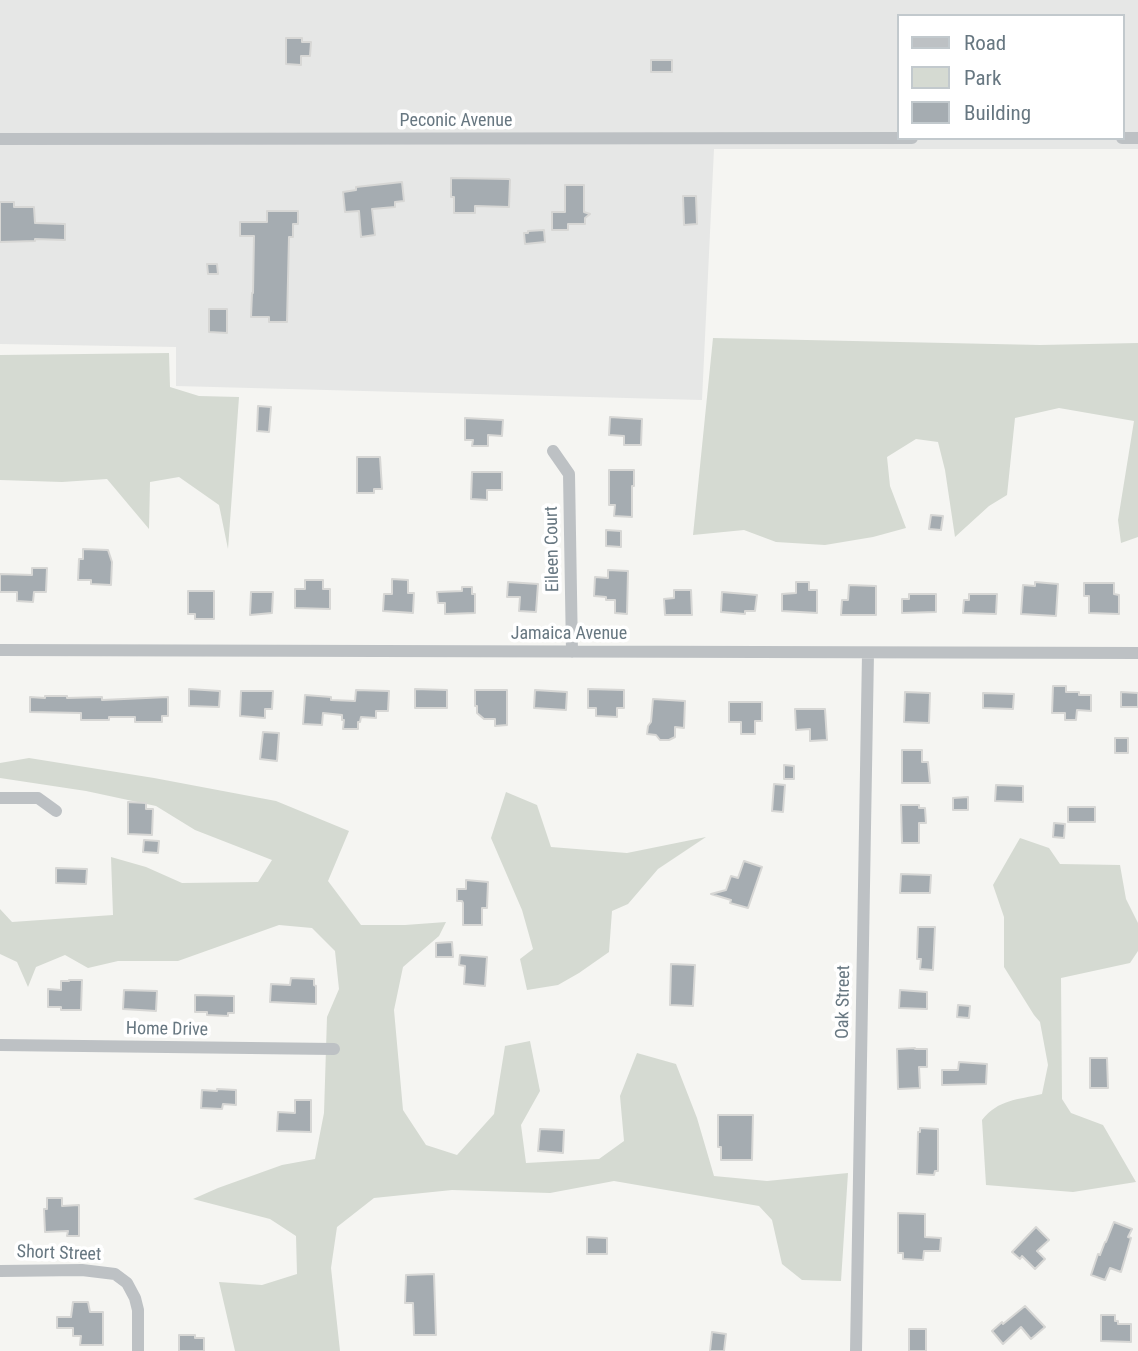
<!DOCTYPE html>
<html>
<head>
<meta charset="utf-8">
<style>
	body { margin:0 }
	#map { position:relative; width:1138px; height:1351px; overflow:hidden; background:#f5f5f2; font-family:"Roboto Condensed",sans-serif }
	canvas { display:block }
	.legend { position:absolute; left:897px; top:14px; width:228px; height:126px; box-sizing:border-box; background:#fff; border:2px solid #c2c9cd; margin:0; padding:9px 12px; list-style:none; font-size:21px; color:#677781 }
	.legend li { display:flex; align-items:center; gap:14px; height:35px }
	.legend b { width:35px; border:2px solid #c2c9cd }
</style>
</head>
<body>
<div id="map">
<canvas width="1138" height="1351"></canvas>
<ul class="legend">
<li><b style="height:9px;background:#bdc1c4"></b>Road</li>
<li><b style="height:19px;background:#d5dad2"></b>Park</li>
<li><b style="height:19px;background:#a5acb1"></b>Building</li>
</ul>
</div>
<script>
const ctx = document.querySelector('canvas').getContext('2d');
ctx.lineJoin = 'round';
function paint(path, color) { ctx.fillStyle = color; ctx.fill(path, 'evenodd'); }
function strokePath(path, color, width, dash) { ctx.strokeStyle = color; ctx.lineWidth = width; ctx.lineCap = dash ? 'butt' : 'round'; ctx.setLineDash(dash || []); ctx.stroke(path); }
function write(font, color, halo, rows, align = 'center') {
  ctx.font = font + ' "Roboto Condensed",sans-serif'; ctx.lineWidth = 7; ctx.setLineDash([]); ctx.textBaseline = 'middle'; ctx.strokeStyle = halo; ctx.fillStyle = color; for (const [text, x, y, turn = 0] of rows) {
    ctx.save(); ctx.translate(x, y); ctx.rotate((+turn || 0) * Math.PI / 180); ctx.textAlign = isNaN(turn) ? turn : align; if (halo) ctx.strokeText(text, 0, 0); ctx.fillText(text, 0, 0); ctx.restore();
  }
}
paint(new Path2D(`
	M0,0H1138V149H714L702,400L176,386V347L0,344ZM898,16H1122V138H898Z`), '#e6e7e6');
paint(new Path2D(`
	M713,338L1040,345L1138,343V537L1121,543L1118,520L1134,421L1059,408L1015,418L1007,495L989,506L955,537L945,470L938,442L916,439L887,457L890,486L906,528L873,537L825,545L776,542L744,530L693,535Z
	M169,353L170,387L199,396L239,397L228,549L219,505L179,477L150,482L149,529L107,479L62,482L0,480V355Z
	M29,758L154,778L276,801L349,831L328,881L361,925H405L446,922L439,936L403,967L394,1010L403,1110L426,1145L457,1155L494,1114L505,1046L530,1041L540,1091L521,1125L526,1163L599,1159L624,1141L620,1096L637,1053L676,1064L697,1118L714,1176L767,1181L848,1173L841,1281L802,1280L782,1264L772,1220L759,1206L614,1181L550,1193L452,1190L374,1198L337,1227L331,1268L340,1351H235L219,1282L262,1285L297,1274L296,1236L270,1219L193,1199L218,1188L282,1165L315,1159L324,1113L327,1017L339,989L335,951L312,928L279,925L178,961H118L88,968L65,955L36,967L28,987L17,962L0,954V909L12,922L113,915L111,857L146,867L182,883L258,882L272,860L195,830L156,806L86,791L0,778V763Z
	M506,792L537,805L551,847L627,853L706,837L658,869L628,904L612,911L609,952L579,973L558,985L527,990L520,959L533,949L522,910L491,838Z
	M1020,838L1049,848L1060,864L1120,865L1126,899L1138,923V951L1130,963L1061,978L1062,1099L1071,1113L1103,1125L1136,1182L1073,1192L986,1185L982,1120C999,1099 1017,1100 1042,1094L1048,1065L1040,1022L1034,1015L1004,967V917L993,885Z`), '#d5dad2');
const building = new Path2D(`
	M286,38H302V42H311L310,56H301V65L286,64Z
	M651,60H672V72H651Z
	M451,178L509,179L510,180L509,207L475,206V213H454V197H451Z
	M402,182L404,201L395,202V207L372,209L375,235L361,237L359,211L345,212L343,192L356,190V187Z
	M565,185H584V212L590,214L585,218V224H568V230H552V212H565Z
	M683,196H696L697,224L684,225Z
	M0,202H14V207H34L35,223L65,224V240L35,239V241L0,242Z
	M267,211H298V224H293V237H289L287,322H269V317H251L252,293H253L254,236H240V222H267Z
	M544,230L545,242L525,244L524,233H528V231Z
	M207,264H217L218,274H208Z
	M209,309H227V333L209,332Z
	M258,406L271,407L269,432L257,431Z
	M610,417L642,419L641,445H624V436L609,435Z
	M465,418L503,420L502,436L488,435V446H472L473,440H465Z
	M357,457H380L382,489H374V493H357Z
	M609,470H634V486H632V517L614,516L615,505H609Z
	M472,472H502V490H487V500L471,499Z
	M931,515L943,516L941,530L929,529Z
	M606,530L621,531V547L606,546Z
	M83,549L108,550L112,562L111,585L91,584V580H78L79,559H83Z
	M32,568H47L46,592H34L33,602L17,601V592H0V574L32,575Z
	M608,570L628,571L627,614L615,613V600H606V597L594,596L595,577L608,578Z
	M392,579L408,580V593H414L413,613L383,611L384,594H392Z
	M305,580H323V589H330V609L295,608V589H305Z
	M508,582L538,584L536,612L519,611L520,597H507Z
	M796,582H809V590H817V613L782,611V594L796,593Z
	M1035,582L1058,584L1056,616L1021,614L1023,585L1035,586Z
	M1084,583H1114V594L1119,595V614L1089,613V596H1084Z
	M849,585L876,586V615H841L842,600H848Z
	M462,587H472V594H475V613L445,614V603H438L437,592L462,591Z
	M674,590H691L692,615H665L664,599L674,598Z
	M188,591H214V619H195V614H188Z
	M251,592H273L272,613L250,615Z
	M722,592L757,595L755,611H745V614L721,612Z
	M909,594H936V612L902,613V599H909Z
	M969,594H997L996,614L963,613L964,600H969Z
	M1053,686H1066V692H1079V695H1091V711L1077,710L1076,720H1065V713H1052Z
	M189,689L220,691L219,707L189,706Z
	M415,689L447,690V708H415Z
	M588,689L624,690V708H617V717L596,716V708H588Z
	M356,690L389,691L388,711H376V718L361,717L360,722H358V729H343L344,720H342V715L323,713L322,725L303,724L305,695L331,697V700L355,701Z
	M475,690H507V725L495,726V719H484L477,713V706H475Z
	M535,690L567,692L566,710L534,708Z
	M241,691H273L272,709H265V718L240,716Z
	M905,692L930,693L929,723L904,722Z
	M1121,692L1138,693V707H1121Z
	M983,693L1014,694L1013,709L983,708Z
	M45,696H67V698L102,697V700L168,697V716H162V722H135V717H109V720H81V713L30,712V697L45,698Z
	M653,699L685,701L684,728L675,727V737L669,740H660L656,735L647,734L648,726L651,722Z
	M729,702H762V721H755V734H741V722H729Z
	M795,709H825L827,740L810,741V729L796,730Z
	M263,732L279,733L277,761L260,759Z
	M1115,738H1128V753H1115Z
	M902,750H922V762H928L930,783H902Z
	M784,765L794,766V779H784Z
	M774,784L785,785L783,812L772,811Z
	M996,785L1023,786V802L995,801Z
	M968,797V810H953V798Z
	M128,802L146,803V809H153L152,835L128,834Z
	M901,805H919V808H925L926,823H919V843H902Z
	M1068,807H1095V822H1068Z
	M1054,823L1065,824L1064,838L1053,837Z
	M144,840L159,841L158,853L143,852Z
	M744,861L762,867L748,908L730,903L731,900L711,894L726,890L731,876L738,878Z
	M56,868L87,869L86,884L56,883Z
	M901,874L931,875L930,893H900Z
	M466,880L488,882L487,908H482V925H463V903L462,901H457V889H466Z
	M918,927H935L933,970L920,969L921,959H917Z
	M452,942L453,957H436V943Z
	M460,955L487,957L485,986L464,984L465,966L459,965Z
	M671,964L695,965L693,1006L670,1005Z
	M291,978L314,979V985L316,986V1004L270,1002L271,984L290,985Z
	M69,980H82L81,1010H61V1007H48V989L61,990V981H69Z
	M124,990L157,991L156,1011L123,1009Z
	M900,990L927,992V1009L899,1008Z
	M195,995L234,996V1013H228V1016L207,1015V1012H195Z
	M958,1005L970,1006L969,1018L957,1017Z
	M915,1048V1049H927V1067H919L920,1088L898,1089L897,1049Z
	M1090,1058H1107L1108,1088H1090Z
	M959,1062L987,1064L986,1084L942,1085V1070H958Z
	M217,1089L236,1090V1105L223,1104L222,1109L201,1108L202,1090L217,1091Z
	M295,1100H311V1132L277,1131L278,1112L295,1113Z
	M718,1115H753L752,1160H721V1147H718Z
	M920,1128L938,1129V1171H935L934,1175L917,1174L918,1132H920Z
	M540,1129L564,1130L563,1153L538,1151Z
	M47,1198H62V1206L79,1205V1236H67L68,1231L45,1232L44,1209H47Z
	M898,1213L925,1214V1237L941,1238L940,1251H924L923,1260L903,1259V1253H898Z
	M1114,1222L1132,1229L1128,1237L1131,1238L1121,1272L1110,1268L1105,1280L1091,1275L1098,1254L1100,1255L1105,1242H1106Z
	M1036,1227L1049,1240L1037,1251L1045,1259L1035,1269L1022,1256L1020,1259L1012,1252Z
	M587,1237L607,1238V1254H587Z
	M434,1274L436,1335H414L413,1303H405L406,1275Z
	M73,1302H88L90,1312H103V1345H80L81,1336H73V1328H57V1317H71Z
	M1025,1306L1045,1327L1031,1339L1021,1327L1003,1344L992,1331L1002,1322L1003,1324Z
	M1101,1315H1115V1321H1118V1324H1131V1342L1101,1341Z
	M909,1329H926V1351H909Z
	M712,1332L726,1334L724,1351H710Z
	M179,1335H195V1338H204V1351H179Z`);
paint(building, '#a5acb1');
strokePath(building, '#d7d7d5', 2);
strokePath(new Path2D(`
	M1122,138H1138
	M0,139L912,138
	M553,451L569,474L572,652
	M0,650L1138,653
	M0,798H38L56,811
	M0,1045L334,1049
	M0,1271L82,1270L115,1274L127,1283L135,1298L138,1310V1351
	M856,1351L868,653`), '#bdc1c4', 12);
write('18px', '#677781', '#fff', [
	["Peconic Avenue",456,121],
	["Eileen Court",553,549,-91],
	["Jamaica Avenue",569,634],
	["Oak Street",844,1002,-89],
	["Home Drive",167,1030,1],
	["Short Street",59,1254,2]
]);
</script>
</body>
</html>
